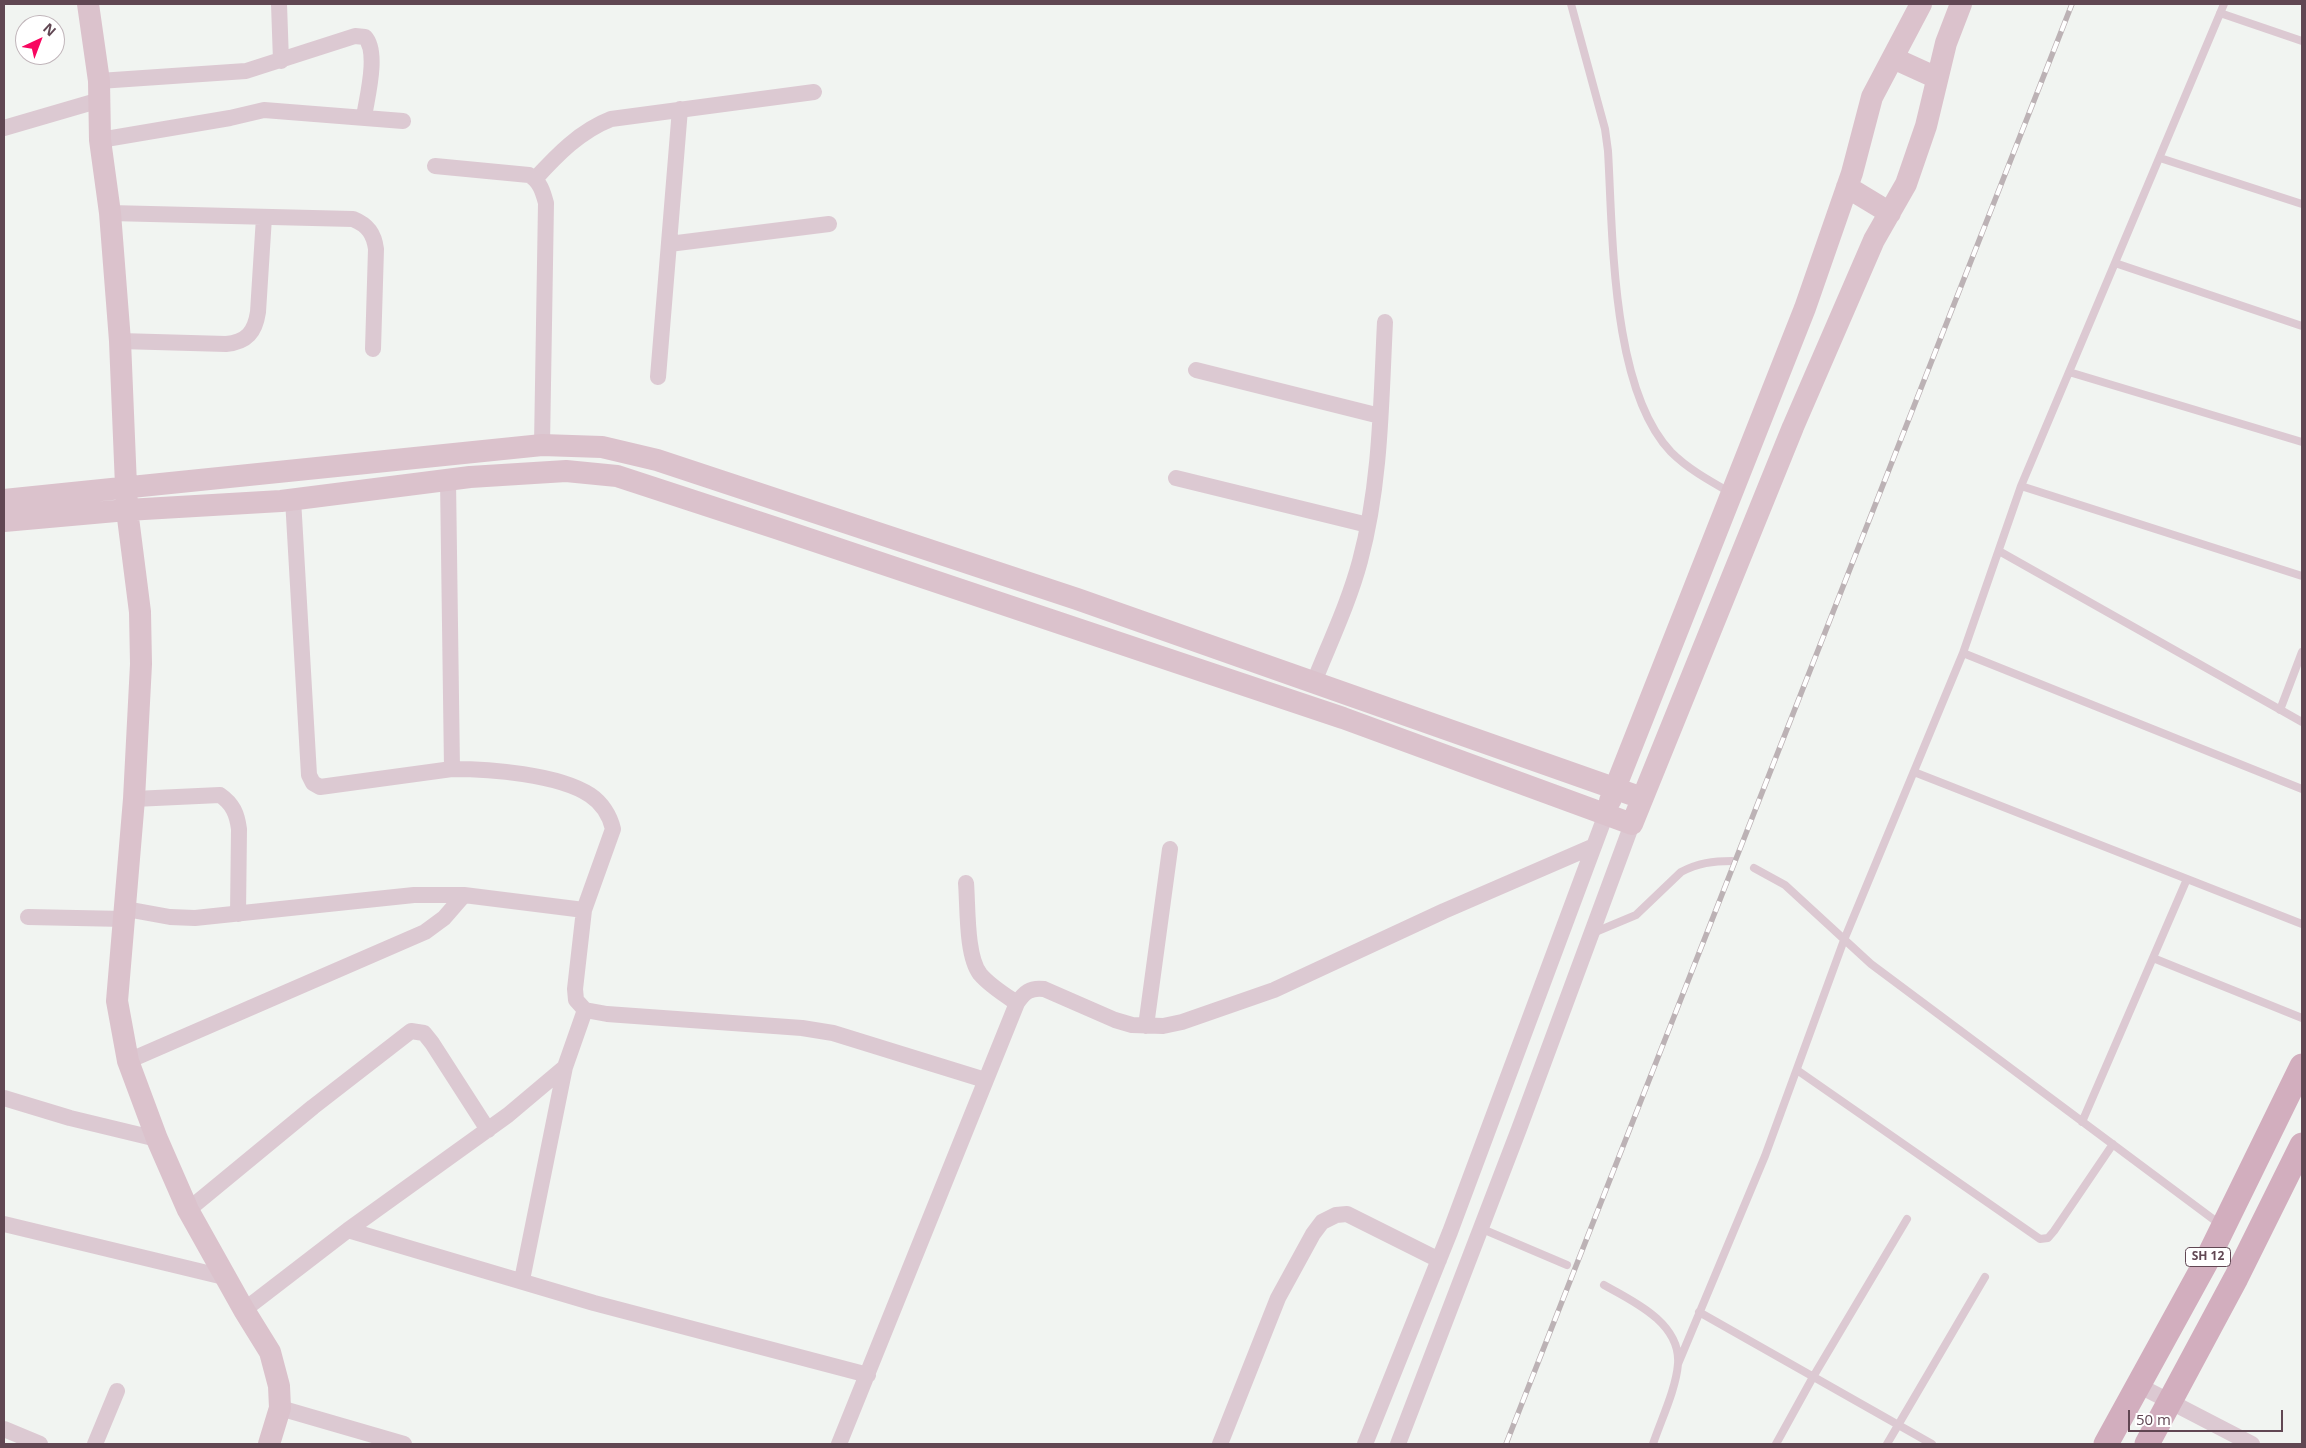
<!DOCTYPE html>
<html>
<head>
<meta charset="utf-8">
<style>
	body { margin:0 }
	#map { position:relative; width:2306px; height:1448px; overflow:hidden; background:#f1f4f1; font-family:"Open Sans",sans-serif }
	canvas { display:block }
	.frame { position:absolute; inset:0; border:5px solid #614753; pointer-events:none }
	.north { position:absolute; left:15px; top:15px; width:50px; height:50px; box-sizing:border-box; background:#fff; border:1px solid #c0b5ba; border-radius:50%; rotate:43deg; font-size:14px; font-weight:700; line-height:20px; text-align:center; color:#614753 }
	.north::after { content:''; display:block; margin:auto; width:18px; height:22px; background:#f80660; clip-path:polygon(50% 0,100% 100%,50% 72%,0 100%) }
	.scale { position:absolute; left:2128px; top:1410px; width:155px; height:22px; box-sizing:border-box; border:2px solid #614753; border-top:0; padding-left:6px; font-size:15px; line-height:18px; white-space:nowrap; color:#614753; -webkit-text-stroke:4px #fff; paint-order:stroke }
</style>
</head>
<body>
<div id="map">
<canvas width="2306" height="1448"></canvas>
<div class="frame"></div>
<div class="north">N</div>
<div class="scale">50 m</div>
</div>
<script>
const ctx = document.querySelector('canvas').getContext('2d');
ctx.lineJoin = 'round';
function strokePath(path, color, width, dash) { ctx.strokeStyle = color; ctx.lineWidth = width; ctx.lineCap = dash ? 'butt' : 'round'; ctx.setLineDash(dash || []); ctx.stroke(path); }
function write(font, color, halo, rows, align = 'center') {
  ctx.font = font + ' "Open Sans",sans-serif'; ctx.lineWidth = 4; ctx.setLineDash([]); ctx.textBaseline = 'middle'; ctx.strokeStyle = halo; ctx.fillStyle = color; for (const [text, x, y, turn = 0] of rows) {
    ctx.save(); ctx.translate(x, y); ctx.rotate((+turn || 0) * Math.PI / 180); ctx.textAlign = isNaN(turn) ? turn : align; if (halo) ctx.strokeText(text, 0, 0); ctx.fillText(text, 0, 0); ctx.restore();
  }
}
strokePath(new Path2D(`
	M1571,4L1605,129L1608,151C1613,235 1611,389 1671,452C1688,469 1710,481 1731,493
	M2220,13L2302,41
	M2160,158L2302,204
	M2115,263L2302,326
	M2069,372L2302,442
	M2021,486L2302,576
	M1999,551L2302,722
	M1963,653L2302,789
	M2280,710L2302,652
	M1914,772L2302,924
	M1754,868L1785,885L1871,964L2221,1225
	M1593,933L1636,915L1681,872C1698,863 1713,861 1732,861
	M2153,958L2302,1018
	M1797,1070L2040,1239L2048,1238L2054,1231L2113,1144
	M2082,1122L2187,879
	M1480,1228L1567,1265
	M1604,1285C1633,1301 1681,1323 1678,1364C1676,1389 1661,1420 1653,1444
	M1699,1312L1932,1444
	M1678,1364L1765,1156L1844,940L1963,653L2021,486L2224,4
	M1776,1444L1813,1377L1907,1219
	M1887,1444L1985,1277`), '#dcc9d2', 8);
strokePath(new Path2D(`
	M279,4L281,61
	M99,81L246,71L355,36L365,37C379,52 367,97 364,117
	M4,128L100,100
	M100,140L230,118L264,110L403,121
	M435,166L529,175C540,181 543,192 546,203L542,445
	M535,179C557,155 580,131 611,119L814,92
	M110,213L353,219C368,225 374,234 376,249L373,349
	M669,244L829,224
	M120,341L226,344C247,342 255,332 258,312L264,217
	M1196,370L1380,416
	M658,377L680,109
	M1176,478L1368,525
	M448,480L452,769
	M293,499L309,775L313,783L320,787L452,769C490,769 558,774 590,795C602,803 610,816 613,829L584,910
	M1314,682C1330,642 1349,602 1360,561C1381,483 1381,401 1385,322
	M134,799L220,795C233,804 237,814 239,829L238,914
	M966,883C968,907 966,956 980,974C990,986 1005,995 1017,1003
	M126,909L170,917L195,918L414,895H464L584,910L575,989L576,1000L585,1010L607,1014L802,1028L833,1033L985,1080
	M28,917L125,919
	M1146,1026L1170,849
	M128,1061L425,932L444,918L464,895
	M4,1098L70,1118L157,1139
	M188,1210L313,1107L411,1031L424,1033L432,1043L488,1130
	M4,1224L228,1278
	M348,1230L594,1303L868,1375
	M522,1280L565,1067
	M244,1310L348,1230L508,1115L565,1067L585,1010
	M2138,1385L2252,1444
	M280,1408L404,1444
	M4,1429L40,1444
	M95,1444L117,1391
	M839,1444L1017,1003C1024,993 1030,987 1044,989L1115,1020L1132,1025L1163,1026L1182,1022L1274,990L1444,911L1594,846
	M1220,1444L1278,1298L1313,1234L1322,1222L1336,1215L1347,1214L1439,1260
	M1365,1444L1450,1232L1606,814
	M1398,1444L1519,1129L1632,824`), '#dcc9d2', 16);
strokePath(new Path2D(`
	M88,4L99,81L100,140L110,213L120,341L127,510L140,612L141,664L134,799L117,1001L128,1061L157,1139L188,1210L244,1310L270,1352L279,1386L280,1408L269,1444
	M1893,58L1937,78
	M1847,187L1890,213
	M4,500L542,445L602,447L657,460L1077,599L1642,798
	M4,521L127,510L281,501L470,477L566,471L617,476L776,528L1343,718L1632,824L1793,427L1874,240L1906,184L1926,126L1946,43L1961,4
	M1610,801L1805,308L1852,173L1872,97L1921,4`), '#dbc2cc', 22);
strokePath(new Path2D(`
	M2106,1444L2206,1262L2302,1066
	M2147,1444L2236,1278L2302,1145`), '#d2aebe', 25);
const rail = new Path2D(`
	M1506,1444L2072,4`);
strokePath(rail, '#bcb2b5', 5.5);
strokePath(rail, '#fff', 4, [11]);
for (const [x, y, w] of [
	[2208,1257,45]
]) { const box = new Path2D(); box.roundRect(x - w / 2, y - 9.5, w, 19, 4); ctx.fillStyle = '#fff'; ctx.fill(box); strokePath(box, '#614753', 1); }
write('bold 12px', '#614753', null, [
	["SH 12",2208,1257]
]);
</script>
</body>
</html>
